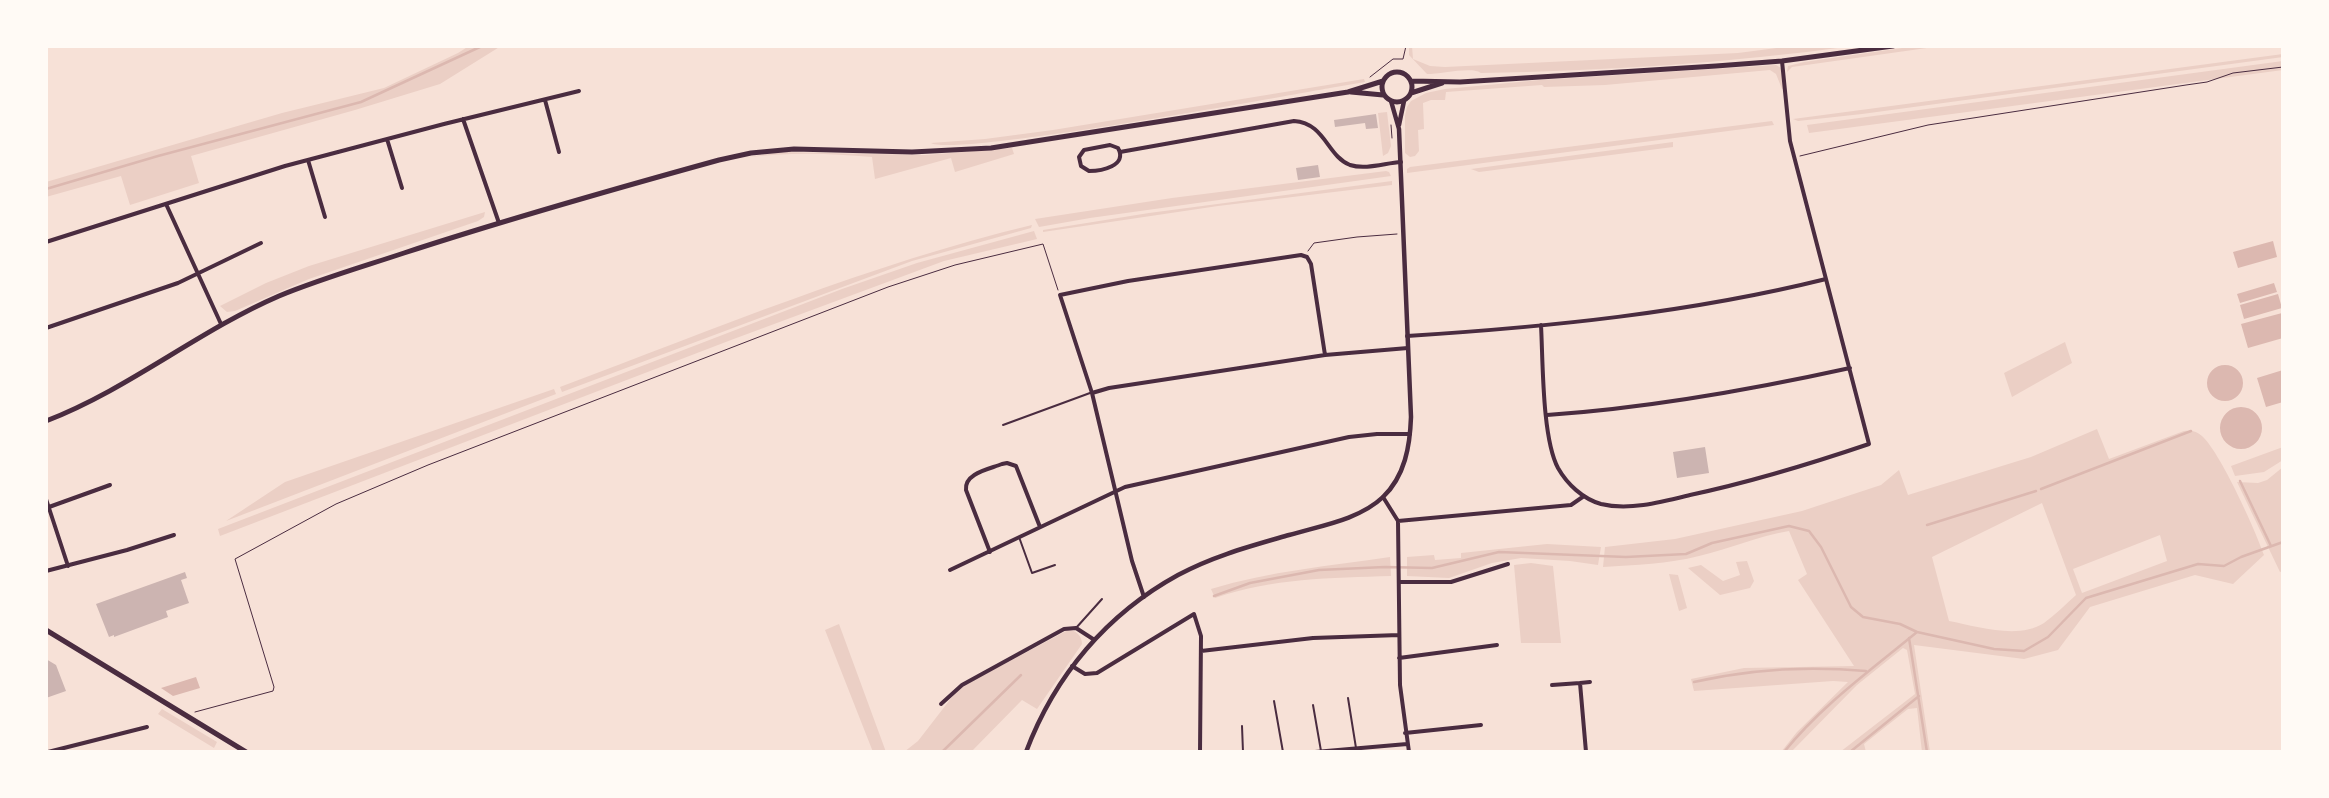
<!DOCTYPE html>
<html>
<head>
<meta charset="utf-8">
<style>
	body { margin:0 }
	#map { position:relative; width:2329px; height:798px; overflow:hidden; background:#f7e1d7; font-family:Montserrat,sans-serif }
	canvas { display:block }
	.frame { position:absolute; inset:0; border:48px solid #fffaf5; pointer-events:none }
</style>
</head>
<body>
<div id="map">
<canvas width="2329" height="798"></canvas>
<div class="frame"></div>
</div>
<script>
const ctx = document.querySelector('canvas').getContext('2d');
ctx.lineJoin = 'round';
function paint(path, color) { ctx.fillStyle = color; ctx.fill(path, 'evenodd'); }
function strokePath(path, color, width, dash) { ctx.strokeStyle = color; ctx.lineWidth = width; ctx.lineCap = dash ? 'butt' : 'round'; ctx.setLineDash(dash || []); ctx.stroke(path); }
paint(new Path2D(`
	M469,46H501L440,84L355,110L191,156L199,183L130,205L121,176L46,197V182L282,113L384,88L458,53Z
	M1409,46H1412L1413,59L1430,66L1445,67L1738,53L1792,46H1853C1730,63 1604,71 1481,73C1473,66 1440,74 1427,74L1409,55Z
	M1916,46H1941L1792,67L1787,72L1788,66L1804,62Z
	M2283,54V57L1862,114L1798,121L1793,119Z
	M2283,61V70L1809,133L1807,125Z
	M1776,65L1781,68L1784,89H1782L1776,74L1770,70L1605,85L1544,87L1542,85L1446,92L1445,100H1431L1423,103L1424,129L1418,130L1419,151L1415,156L1410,157L1405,153V116L1407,107L1411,101L1426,93L1445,89L1540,80Z
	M1364,79L1365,82L1330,88C1280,97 954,157 931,143L985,139L1053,130Z
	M1387,112L1391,146L1388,153L1383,156L1378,113Z
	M1772,121L1774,125L1407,173V169L1410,167Z
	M1673,142V147L1479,172L1471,169Z
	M1012,148L1014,154L955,172L951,158L875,179L872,157C828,153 787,152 743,158L781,152L925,155Z
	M1386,171L1389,172L1391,176L1090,218L1039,227L1035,219L1172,198Z
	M1392,181V185L1218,206L1043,232V230L1149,213Z
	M485,212L484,217L478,221L309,279L235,311L227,312L220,306L266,283L309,266Z
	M1032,225L1031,228L912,261L562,392L560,387C715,329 870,264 1032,225Z
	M1034,231L1037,239L944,261L731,340L220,536L218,529L842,289L917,263Z
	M2065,342L2072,363L2012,397L2004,373Z
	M554,389L556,394L226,521L285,482Z
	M2097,429L2109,459L2184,431C2191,430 2197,431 2202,436C2220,452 2256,531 2264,555L2233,584L2195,575L2090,607L2058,650L2024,659L1914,645L1930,752H1922L1917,708L1908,709L1864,744L1866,752H1840L1915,694L1907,650L1903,648L1857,685L1791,752H1781L1797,732L1848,682L1833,681L1694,691L1691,679L1744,668L1854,666L1798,580L1807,574L1789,531C1758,536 1730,549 1699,556C1668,564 1635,565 1603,567L1605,547L1675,539L1802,511L1881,485L1899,470L1908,495L2031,457ZM2042,503L2076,595C2066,604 2055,615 2044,623C2018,640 1976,626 1949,621L1932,557ZM2160,535L2167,561L2082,593L2073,569Z
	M2283,447V460L2264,472L2235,476L2231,466Z
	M2283,467V571L2280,572L2237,482L2258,483L2267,480Z
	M1547,544L1601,547L1598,565L1570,561L1521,558L1492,563L1449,578L1407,576V557L1434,555L1435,560L1461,558V553Z
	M1390,557L1391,576C1331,578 1272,578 1215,598L1211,589C1270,571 1330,566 1390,557Z
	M1747,561L1754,581L1750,588L1720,595L1688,568L1701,565L1723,581L1740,575L1736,562Z
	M1531,563L1553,566L1561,643H1521L1514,565Z
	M1669,574L1678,575L1687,608L1679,611Z
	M839,624L886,752H873L825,630Z
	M1068,630C1076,630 1082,636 1082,644L1037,709L1022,700L971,752H904L918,741L959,688Z
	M162,709L217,742L214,748L158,714Z`), '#ebcfc5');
paint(new Path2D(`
	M2273,241L2277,257L2238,268L2233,252Z
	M2274,283L2277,292L2240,303L2237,294Z
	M2278,294L2282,308L2244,319L2240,305Z
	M2282,313L2283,338L2248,348L2241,324Z
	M2207 383a18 18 0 1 1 36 0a18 18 0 1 1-36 0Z
	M2283,370V402L2266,407L2257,378Z
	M2220 428a21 21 0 1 1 42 0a21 21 0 1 1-42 0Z
	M196,677L200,688L173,696L161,688Z`), '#dcb8b0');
strokePath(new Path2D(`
	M46,189L158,156L361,102L482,46
	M2240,481L2271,546
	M2041,489L2191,431
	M1927,525L2036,491
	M1214,596L1250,583L1319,570L1385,567L1432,568L1499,552L1626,557L1686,554L1712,543L1789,526L1809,531L1821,547L1851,607L1863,617L1900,624L1917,632L1994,649L2024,651L2048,637L2086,598L2198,564L2224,566L2241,557L2283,542
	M1909,638L1927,752
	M1694,682C1750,669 1808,666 1866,671
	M942,752L1021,675
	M1784,752C1822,705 1871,670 1917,632
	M1850,752L1919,696`), '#dcb8b0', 2.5);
paint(new Path2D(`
	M1376,114L1378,128L1366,129L1365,123L1335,127L1334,120Z
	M1318,165L1320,177L1298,180L1296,168Z
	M1705,447L1709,473L1677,478L1673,452Z
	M185,572L187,578L181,580L189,603L166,611L168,617L114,637V635L109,637L96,604Z
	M46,659L56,665L66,691L46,698Z`), '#ccb4b1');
strokePath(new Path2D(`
	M1370,77L1393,59H1403L1406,46
	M1391,125L1392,138
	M1800,156L1928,125L2186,85L2207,82L2233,73L2283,67
	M1308,251L1314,243L1357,237L1397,234
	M195,712L273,691L274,687L235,559L336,504L428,465L888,287L955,265L1043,244L1058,290`), '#4a2c40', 1);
strokePath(new Path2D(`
	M1003,425L1090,393
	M1019,537L1032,573L1055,565
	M1076,628L1102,599
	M1348,698L1356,748
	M1274,701L1283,752
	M1313,705L1321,751
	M1242,726L1243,752`), '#4a2c40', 2);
strokePath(new Path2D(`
	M545,100L559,152
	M463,119L499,223
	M387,139L402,188
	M1110,145L1118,148C1128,166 1101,171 1089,171L1081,166L1079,157L1084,150Z
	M1120,152L1294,121C1325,123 1327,156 1350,165C1366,170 1385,163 1401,162
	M308,160L325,217
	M166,204L221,324
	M46,242L285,166L444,124L579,91
	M1541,325C1543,361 1542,438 1558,468C1567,484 1583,499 1601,504C1629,511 1662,502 1690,495C1751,482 1810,464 1869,444L1790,141L1782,61
	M46,328L178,283L261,243
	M1407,336C1548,327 1689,313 1826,279
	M1092,393L1109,388L1325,355L1408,348
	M1547,415C1650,408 1750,390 1850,368
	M1383,497L1398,521L1400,685L1409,752
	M46,499L68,566
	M49,507L110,485
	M1398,521L1571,505L1584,496
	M990,552L966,490C964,473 990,469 1002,464L1007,463L1016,466L1040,527
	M950,570L1125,487L1349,437L1377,434H1410
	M46,571L127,550L174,535
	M1399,582H1451L1508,564
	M1144,597L1132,561L1092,393L1060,295L1128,281L1301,255L1307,257L1311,264L1325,355
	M1201,651L1313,638L1399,635
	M1399,658L1497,645
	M1072,666L1085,674L1097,673L1194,614L1201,636L1200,752
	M1580,683L1590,682
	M1552,685L1580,683L1586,752
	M941,704L962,685L1064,629L1076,628L1093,639
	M1405,733L1481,725
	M48,752L147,727
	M1315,752L1407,744`), '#4a2c40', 4);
strokePath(new Path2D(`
	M1399,125L1404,101
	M1026,752C1055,675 1107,614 1178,575C1213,556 1251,546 1289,535C1319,526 1359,520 1383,497C1405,476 1410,446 1411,417L1399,129L1391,101`), '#4a2c40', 4.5);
strokePath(new Path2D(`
	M1382 87a15 15 0 1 1 30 0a15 15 0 1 1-30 0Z
	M1411,81L1460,82L1716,66L1782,61L1893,46
	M1351,92L1383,95
	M1411,93L1442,83
	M46,421C129,389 198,331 279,296C320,279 362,267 404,253C508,219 614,189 719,160L751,153L794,149L912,152L991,148L1348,92L1383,81
	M46,630L246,752`), '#4a2c40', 5);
</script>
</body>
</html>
